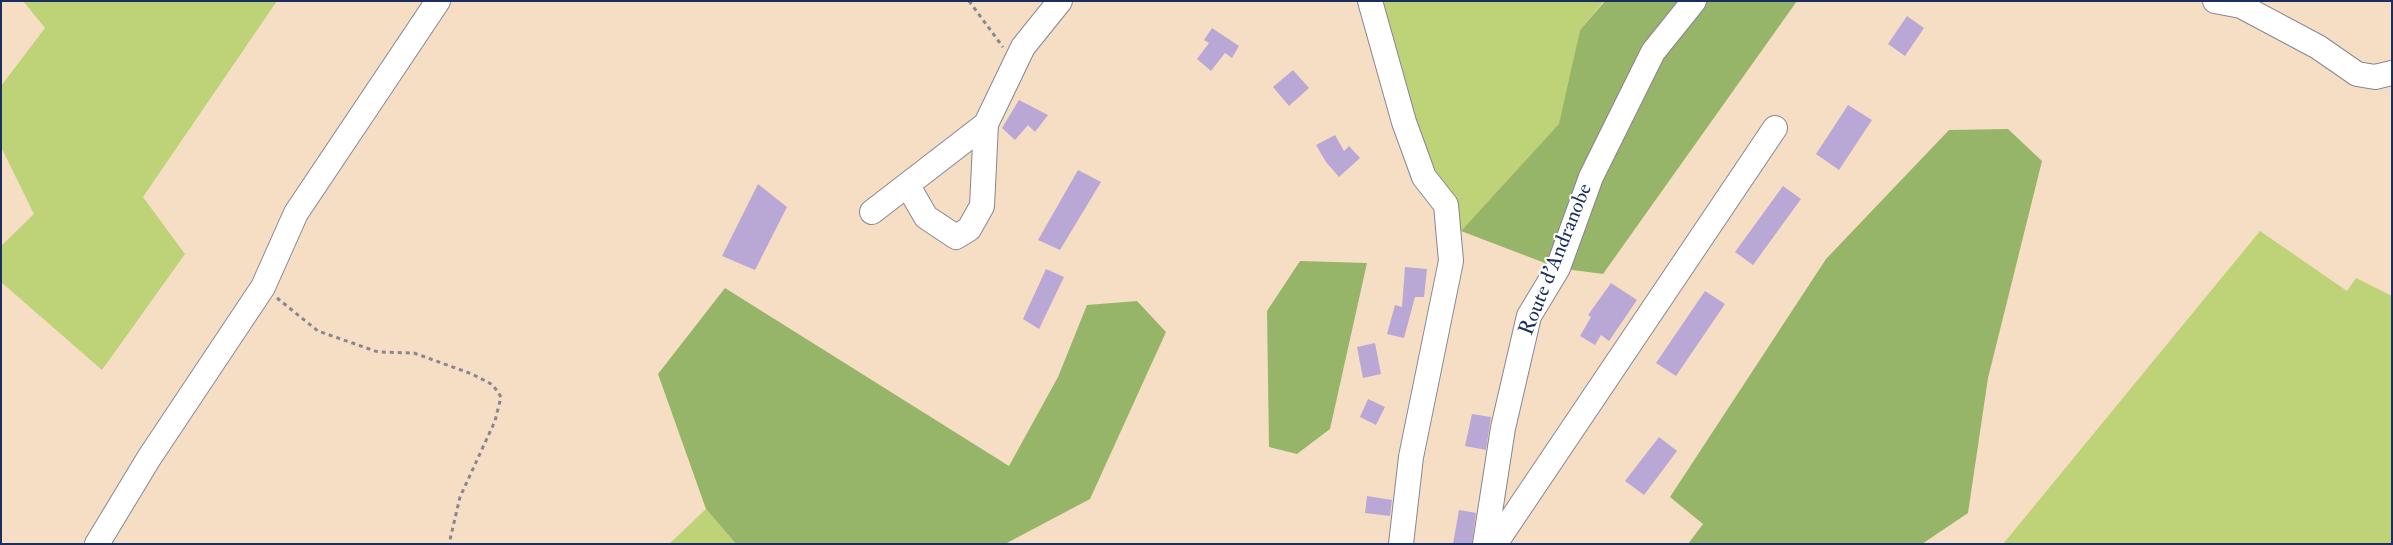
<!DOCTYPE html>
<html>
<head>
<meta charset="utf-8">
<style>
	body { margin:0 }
	#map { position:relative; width:2393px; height:545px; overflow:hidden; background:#f6dec5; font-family:"IM FELL Double Pica",serif }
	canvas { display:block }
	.frame { position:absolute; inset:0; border:2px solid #1b2f5e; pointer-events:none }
</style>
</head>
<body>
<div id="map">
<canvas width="2393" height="545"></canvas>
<div class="frame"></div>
</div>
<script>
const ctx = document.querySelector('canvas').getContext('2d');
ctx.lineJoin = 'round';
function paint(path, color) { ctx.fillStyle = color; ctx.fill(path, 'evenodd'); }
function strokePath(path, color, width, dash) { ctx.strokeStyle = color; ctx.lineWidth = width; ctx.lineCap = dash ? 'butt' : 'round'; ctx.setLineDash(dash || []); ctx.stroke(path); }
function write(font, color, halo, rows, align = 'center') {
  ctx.font = font + ' "IM FELL Double Pica",serif'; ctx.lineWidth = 4; ctx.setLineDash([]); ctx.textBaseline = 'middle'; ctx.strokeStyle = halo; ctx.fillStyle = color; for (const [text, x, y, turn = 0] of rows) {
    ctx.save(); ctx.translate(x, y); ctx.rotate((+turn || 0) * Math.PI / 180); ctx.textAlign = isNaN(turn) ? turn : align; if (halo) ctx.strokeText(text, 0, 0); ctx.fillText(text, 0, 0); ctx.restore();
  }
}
paint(new Path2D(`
	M23,1H277L143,197L185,254L102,370L1,282V246L34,214L1,147V86L45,28Z
	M1370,1H1604L1580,30L1560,124L1461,231L1446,205Z
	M2260,231L2347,291L2356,278L2392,296V544H2003Z
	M706,509L736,544H669Z`), '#bed377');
paint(new Path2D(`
	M1605,1H1797L1603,274L1558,268L1461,231L1559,124L1580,30Z
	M2008,129L2042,161L1988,378L1968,513L1922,544H1688L1703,524L1670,497L1826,259L1949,130Z
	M1300,261L1367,263L1330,429L1297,454L1269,447L1267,311Z
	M725,288L1009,466L1058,377L1087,305L1137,301L1166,332L1090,499L1005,544H736L706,509L658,374Z`), '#96b568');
paint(new Path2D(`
	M1907,16L1924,28L1905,56L1888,44Z
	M1212,28L1239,46L1232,58L1225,53L1211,71L1197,59L1209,43L1204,40Z
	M1293,70L1309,88L1289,106L1273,87Z
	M1019,100L1048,115L1035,132L1028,125L1015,140L1002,128Z
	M1848,105L1872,120L1839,170L1816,154Z
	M1335,135L1344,151L1349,146L1360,158L1339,177L1326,162L1316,145Z
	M1078,170L1101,182L1060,250L1038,240Z
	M758,184L787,207L755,270L722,256Z
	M1783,186L1801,199L1753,265L1735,252Z
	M1405,267L1427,269L1424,297H1415L1404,338L1387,334L1395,305L1402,307Z
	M1046,269L1064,277L1039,329L1023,319Z
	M1611,283L1637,300L1609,341L1601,335L1595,345L1580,336L1591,317L1588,315Z
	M1705,291L1725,304L1676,376L1656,363Z
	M1375,343L1381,374L1363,378L1357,347Z
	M1368,399L1385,407L1376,425L1360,417Z
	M1472,414L1491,417L1486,450L1465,446Z
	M1659,437L1677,451L1644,495L1625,481Z
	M1367,496L1392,500L1390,516L1365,513Z
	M1459,510L1476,513L1472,544H1453Z`), '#b9a8d6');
const minor = new Path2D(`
	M1370,1L1404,122L1424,177L1446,205L1451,261L1411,457L1401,544
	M2215,1L2241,6L2318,47L2357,74L2375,77L2392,73
	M908,186L926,217L956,237L969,229L982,206L986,124L1023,47L1060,1
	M872,212L986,124
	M97,544L149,458L263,287L296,213L438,1
	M1485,544L1503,428L1529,316L1558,268L1591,177L1653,52L1694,1
	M1495,544L1775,128`);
strokePath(minor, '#888692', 26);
strokePath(new Path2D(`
	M969,1L1003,47
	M277,298L318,331L378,352L414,353L472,374L493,385L501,397L495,421L460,497L449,544`), '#888692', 3, [4, 4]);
strokePath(minor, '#fff', 24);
write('21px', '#1b2f5e', '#fff', [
	["Route d'Andranobe",1557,260,-68]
]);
</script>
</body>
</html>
